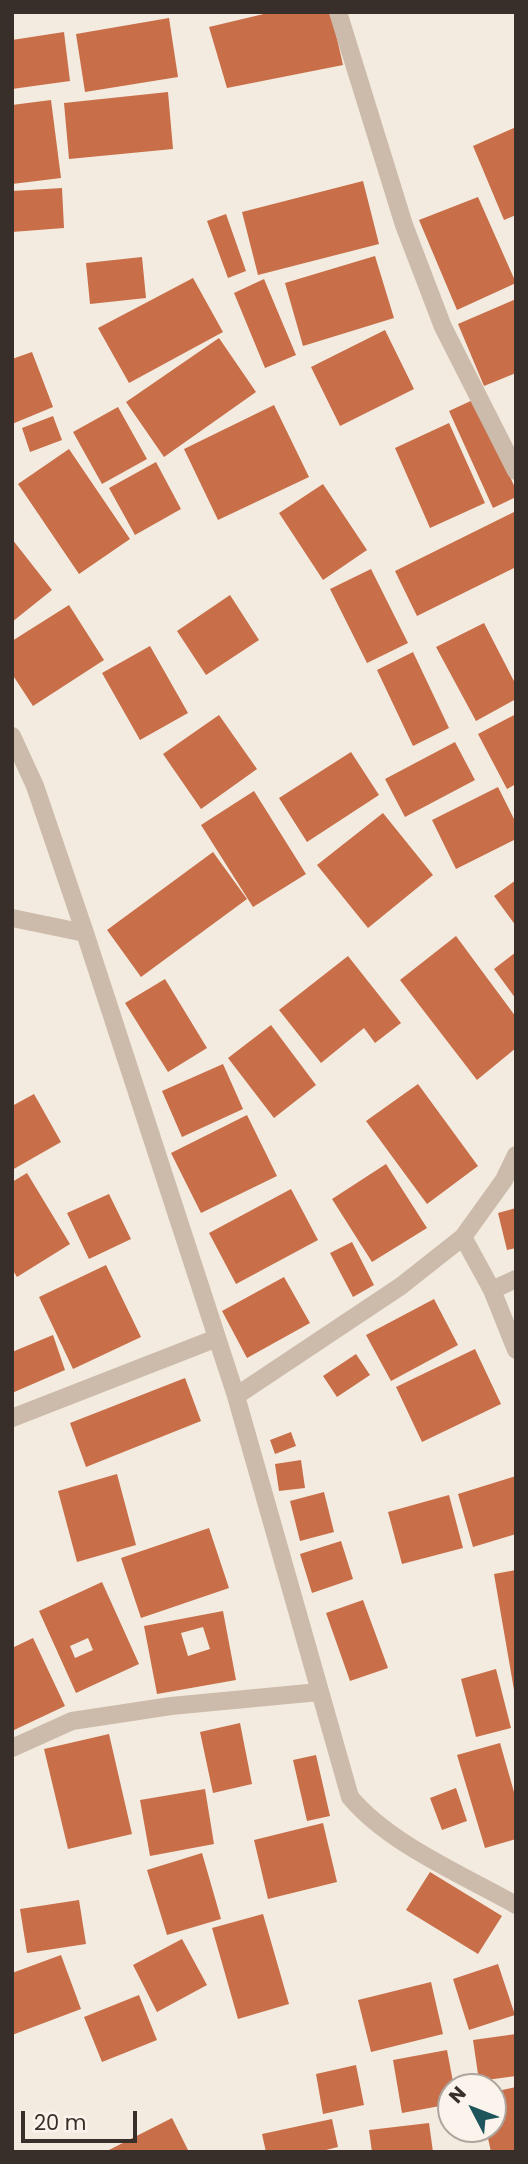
<!DOCTYPE html>
<html>
<head>
<meta charset="utf-8">
<style>
	body { margin:0 }
	#map { position:relative; width:528px; height:2164px; overflow:hidden; background:#f3ebdf; font-family:Poppins,sans-serif }
	canvas { display:block }
	.frame { position:absolute; inset:0; border:14px solid #392f2a; pointer-events:none }
	.north { position:absolute; left:437px; top:2073px; width:70px; height:70px; box-sizing:border-box; background:#fbf4ec; border:2px solid #ada59e; border-radius:50%; rotate:312deg; font-size:19px; font-weight:700; line-height:28px; text-align:center; color:#392f2a }
	.north::after { content:''; display:block; margin:auto; width:24px; height:32px; background:#1e555c; clip-path:polygon(50% 0,100% 100%,50% 72%,0 100%) }
	.scale { position:absolute; left:21px; top:2111px; width:116px; height:32px; box-sizing:border-box; border:4px solid #392f2a; border-top:0; padding-left:9px; font-size:21px; line-height:24px; white-space:nowrap; color:#392f2a; -webkit-text-stroke:5px #fbf4ec; paint-order:stroke }
</style>
</head>
<body>
<div id="map">
<canvas width="528" height="2164"></canvas>
<div class="frame"></div>
<div class="north">N</div>
<div class="scale">20 m</div>
</div>
<script>
const ctx = document.querySelector('canvas').getContext('2d');
ctx.lineJoin = 'round';
function paint(path, color) { ctx.fillStyle = color; ctx.fill(path, 'evenodd'); }
function strokePath(path, color, width, dash) { ctx.strokeStyle = color; ctx.lineWidth = width; ctx.lineCap = dash ? 'butt' : 'round'; ctx.setLineDash(dash || []); ctx.stroke(path); }
paint(new Path2D(`
	M272,12H331L343,65L227,88L209,27Z
	M169,18L178,77L85,92L76,34Z
	M64,32L70,81L12,89V40Z
	M168,92L173,149L69,159L64,103Z
	M51,100L61,178L12,184V105Z
	M516,127V215L504,220L473,146Z
	M363,181L379,244L258,275L242,212Z
	M62,188L64,228L12,232V191Z
	M478,197L516,283L457,310L419,220Z
	M226,214L246,271L228,278L207,221Z
	M375,256L394,318L303,346L285,283Z
	M142,257L146,298L90,304L86,263Z
	M193,278L223,332L129,383L98,328Z
	M264,279L296,355L265,368L234,293Z
	M516,299V373L484,386L458,324Z
	M385,330L414,389L340,426L311,367Z
	M219,338L256,392L164,457L126,402Z
	M32,352L53,407L12,424V359Z
	M475,399L516,490V497L493,508L449,411Z
	M274,405L309,477L218,520L184,449Z
	M118,407L147,459L102,484L73,432Z
	M53,416L62,440L30,452L22,428Z
	M449,423L485,503L430,528L395,448Z
	M69,449L130,539L79,574L18,484Z
	M156,462L181,509L135,535L109,488Z
	M323,484L367,550L323,580L279,513Z
	M516,511V567L417,616L395,571Z
	M12,539L52,590L12,622Z
	M371,569L408,643L367,663L330,589Z
	M230,595L259,640L206,675L177,631Z
	M69,605L104,660L33,706L12,674V641Z
	M484,623L516,685V699L476,721L436,647Z
	M150,646L188,713L140,740L102,673Z
	M413,652L449,728L413,746L377,670Z
	M516,714V784L507,789L478,734Z
	M219,715L257,769L201,809L163,754Z
	M455,742L475,780L405,817L385,779Z
	M351,752L379,795L307,842L279,798Z
	M498,787L516,823V839L456,869L432,820Z
	M254,791L306,874L253,907L201,825Z
	M383,813L433,875L368,928L317,865Z
	M213,852L247,899L141,977L107,930Z
	M516,880V926L494,896Z
	M456,936L516,1017V1048L477,1080L400,980Z
	M516,952V999L494,969Z
	M348,956L401,1023L375,1043L364,1028L321,1063L279,1010Z
	M165,979L207,1048L168,1072L125,1003Z
	M271,1025L316,1085L274,1118L228,1058Z
	M223,1064L243,1109L182,1137L162,1091Z
	M418,1084L478,1166L427,1204L366,1121Z
	M34,1094L61,1142L12,1170V1106Z
	M247,1115L277,1176L201,1213L171,1153Z
	M386,1164L427,1228L372,1262L332,1199Z
	M27,1173L70,1244L17,1277L12,1269V1182Z
	M291,1189L318,1240L236,1284L209,1233Z
	M109,1194L131,1239L89,1259L67,1213Z
	M516,1208V1248L507,1250L498,1213Z
	M352,1242L374,1285L353,1297L330,1253Z
	M106,1265L141,1337L73,1369L39,1297Z
	M284,1277L310,1323L247,1358L222,1311Z
	M434,1299L458,1345L391,1381L366,1335Z
	M53,1335L65,1370L12,1393V1352Z
	M475,1349L501,1404L422,1442L396,1387Z
	M356,1354L370,1375L337,1397L323,1376Z
	M185,1378L201,1421L86,1467L70,1423Z
	M291,1432L296,1446L275,1454L270,1440Z
	M301,1460L305,1488L279,1491L275,1464Z
	M117,1474L136,1545L77,1562L58,1491Z
	M516,1476V1534L473,1547L458,1494Z
	M324,1492L334,1532L300,1541L290,1501Z
	M449,1495L463,1548L402,1564L388,1512Z
	M209,1528L229,1588L141,1618L121,1558Z
	M341,1541L353,1579L312,1593L300,1554Z
	M516,1570V1689L514,1690L494,1574Z
	M102,1582L139,1664L76,1693L39,1611ZM88,1638L93,1650L75,1658L70,1646Z
	M363,1600L388,1668L350,1681L326,1613Z
	M223,1611L236,1680L157,1694L144,1626ZM203,1627L210,1649L188,1656L181,1633Z
	M33,1638L65,1706L12,1731V1648Z
	M496,1669L511,1728L476,1737L461,1679Z
	M240,1723L252,1784L213,1793L200,1732Z
	M109,1734L132,1834L68,1849L44,1749Z
	M500,1743L516,1799V1839L485,1848L457,1755Z
	M316,1755L330,1816L307,1821L293,1760Z
	M456,1788L467,1821L442,1830L430,1798Z
	M205,1789L214,1844L150,1856L140,1800Z
	M323,1823L337,1882L268,1899L254,1840Z
	M202,1853L221,1919L167,1935L147,1870Z
	M430,1872L502,1916L478,1954L406,1910Z
	M79,1900L86,1944L27,1953L20,1909Z
	M263,1914L289,2004L238,2019L212,1928Z
	M182,1939L207,1985L157,2012L133,1965Z
	M61,1955L81,2009L12,2035V1973Z
	M498,1964L515,2015L469,2030L453,1979Z
	M431,1982L443,2034L371,2052L358,2000Z
	M139,1995L157,2040L102,2062L84,2017Z
	M516,2034V2076L479,2081L473,2040Z
	M447,2050L454,2087H451V2104L402,2113L393,2060Z
	M356,2065L364,2105L323,2114L316,2074Z
	M516,2087V2152H491L486,2129H493V2092Z
	M172,2118L189,2152H105Z
	M332,2119L338,2147L318,2152H266L262,2134Z
	M429,2123L433,2152H372L369,2130Z`), '#c86e48');
strokePath(new Path2D(`
	M338,12L404,225L443,327L516,471
	M12,736L35,786L85,933L236,1396L350,1797C389,1844 463,1875 516,1905
	M12,918L85,933
	M463,1237L492,1290L516,1350
	M492,1290L516,1279
	M236,1396L401,1286L463,1237L504,1180L516,1155
	M12,1418L217,1338
	M12,1748L72,1721L171,1706L319,1692`), '#cba', 18);
</script>
</body>
</html>
